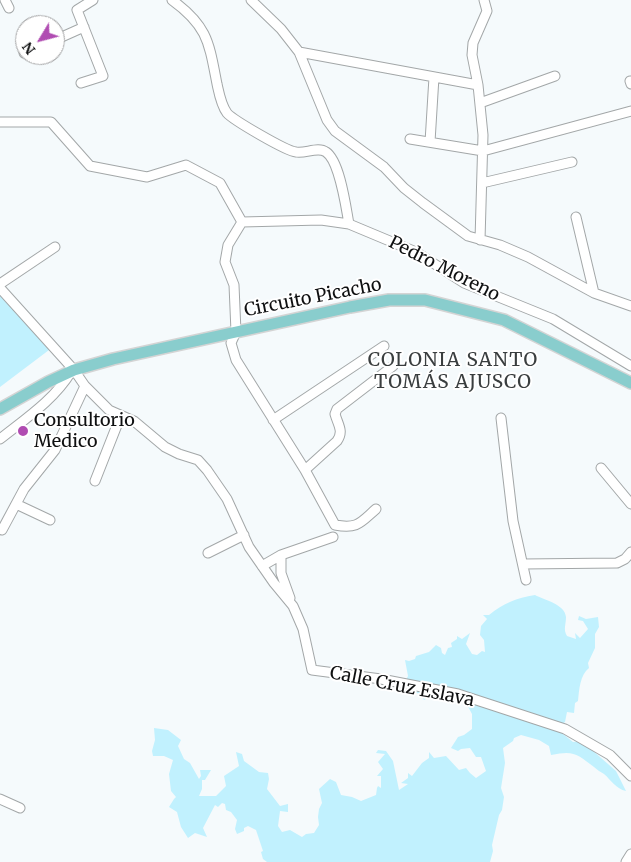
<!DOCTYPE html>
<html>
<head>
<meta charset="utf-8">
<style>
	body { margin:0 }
	#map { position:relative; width:631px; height:862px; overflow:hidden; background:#f5fafc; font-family:Merriweather,serif }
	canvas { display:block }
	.north { position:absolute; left:15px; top:15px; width:50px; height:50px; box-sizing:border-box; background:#fff; border:1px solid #9f9fa0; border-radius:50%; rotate:233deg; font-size:14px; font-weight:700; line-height:20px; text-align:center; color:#0f1011 }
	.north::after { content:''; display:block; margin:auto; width:18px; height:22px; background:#b04cb2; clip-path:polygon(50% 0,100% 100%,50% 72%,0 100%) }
</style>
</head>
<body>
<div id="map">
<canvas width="631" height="862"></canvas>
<div class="north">N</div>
</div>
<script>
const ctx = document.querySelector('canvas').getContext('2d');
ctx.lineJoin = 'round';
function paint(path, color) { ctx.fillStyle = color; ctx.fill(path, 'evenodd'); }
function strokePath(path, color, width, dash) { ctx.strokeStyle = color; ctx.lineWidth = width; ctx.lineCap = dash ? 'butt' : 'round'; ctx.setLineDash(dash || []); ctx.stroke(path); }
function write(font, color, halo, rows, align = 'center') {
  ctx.font = font + ' Merriweather,serif'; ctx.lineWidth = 4; ctx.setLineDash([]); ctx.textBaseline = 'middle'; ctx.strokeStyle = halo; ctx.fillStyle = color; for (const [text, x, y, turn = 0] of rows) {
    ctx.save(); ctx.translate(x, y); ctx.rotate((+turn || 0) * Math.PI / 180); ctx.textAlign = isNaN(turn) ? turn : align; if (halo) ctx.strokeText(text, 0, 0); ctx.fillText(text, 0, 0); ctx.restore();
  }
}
paint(new Path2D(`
	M0,288L53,347L0,387Z
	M535,595C544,600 565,604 566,617C566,625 563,629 567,636L576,639L575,633L580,638L588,629L583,621L578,620L579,616L586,619L598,617L599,627L595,634V648L588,663L589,668C580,675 579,690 578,701L575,703L574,713L567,712L565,722L562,724L564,728L563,734L573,742L585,741L589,737L592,750L616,771L626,791C616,789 611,780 604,774C601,772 597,770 594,767C577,754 574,750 551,755L549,746L539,740L521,735L514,738L513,741L503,748L505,763L501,788L504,797L502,810L499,815L492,845L493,851L490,862H267L263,859L261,852L263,851L256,830L248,826L244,828V831L237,834L235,829L237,820L231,812L226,810L225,804L222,803L218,807L215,805L203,828L207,837L195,833L188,838L181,827L177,812L169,807L174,799L176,797L171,791L169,774L173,760L164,756H153L152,751L155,740L154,728L168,730L181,740L178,746L184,759L190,763L199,779L201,776L200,770H211L205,780H202V789L199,796H216L226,786L224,776L239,766L236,752L242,754L244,761L259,772L268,773L269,779L267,789L280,806L288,804V812L280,811L278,826L282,832L290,830L302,837L306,834L314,833L319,825L318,817L319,809L322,803L319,789L330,779L336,782L341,795L352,797L361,801L376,795L377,788L378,786L381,788V776H377L383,769L378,762L385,754L376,753L378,750L386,751L393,761L399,790L408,784L401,783L408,778V773L412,776L422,763L429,758V752L434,758L446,756L459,770L466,768L470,773L476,778L486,771L481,757H476L470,748L461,749L458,751L451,748L458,737L464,735L472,729V714L465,701L451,697L440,700L441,694L427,698L424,700L420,694L414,692L406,680L408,676L405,660L409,661L415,659L416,656L429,652L436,645L441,648L442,653L445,655L448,648L452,647L451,643L457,639V636L462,639L470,633L466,644L472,654L477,655L482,651L485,652L484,640L480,635L481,626L487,619L483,615H489C504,603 516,598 535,595Z`), '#c1f1fe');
const minor = new Path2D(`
	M5,0L9,8
	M172,0C208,26 209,43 217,84C219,93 221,105 227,113C233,120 286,151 296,152C305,154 318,146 326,152C340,161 346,208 349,224
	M251,0L281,29L299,52L327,120L335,131L384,167L404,188L423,203L468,236L500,245L528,257L594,293L631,306
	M55,40L84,27
	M299,52L478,85
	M24,53H25
	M630,81L631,84
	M81,83L103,76L77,10L93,0
	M480,103L555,76
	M0,122H51L90,166L147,177L186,165L220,183L242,222
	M410,139L483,151L631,111
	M430,142L434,77
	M482,183L572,162
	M576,217L594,293
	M242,222L321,220L349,224L416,252L464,283L553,319L631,366
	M242,222L228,245L225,262L234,285L236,332L231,343L236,360L305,470L335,525C358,529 360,523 376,509
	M480,240L483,135L478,85L472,55L473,43L487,11L484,0
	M0,284L55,247
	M0,288L74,370L85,386L109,410L134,421L165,447L179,454L198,460L207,470L227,499L249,547L274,583L293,606L303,629L312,670L381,679L458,694L565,729L610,755L631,776
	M501,418L513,521L526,580
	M273,420L384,346
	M0,439C25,419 54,400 71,372
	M601,468L631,504
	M305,470L337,441C344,431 338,425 335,414L337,409L393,366
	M95,481L121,415
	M16,504L50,520
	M2,530L24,489L55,450L85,386
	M208,553L244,535
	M281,555V573L290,598
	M523,564L617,563L625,559L631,552
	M262,566L281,555L333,537
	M0,799L20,808
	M626,862L631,854`);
const major = new Path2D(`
	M0,409L48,382L74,370L113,359L350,307L389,300H425L504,320L631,383`);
strokePath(minor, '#a3a7a8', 11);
strokePath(major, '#d4d4d4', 14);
strokePath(minor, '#fff', 9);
strokePath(major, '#89cdcd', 11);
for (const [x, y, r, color] of [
	[23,431,6,"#b04cb2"]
]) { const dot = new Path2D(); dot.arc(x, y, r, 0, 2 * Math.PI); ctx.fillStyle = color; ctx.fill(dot); strokePath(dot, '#fff', 2); }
write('18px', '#0f1011', '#fff', [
	["Pedro Moreno",444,269,27],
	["Circuito Picacho",313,298,-11],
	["Calle Cruz Eslava",402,687,11]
]);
write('18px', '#0f1011', '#fff', [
	["Consultorio",34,421],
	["Medico",34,442]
], 'left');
ctx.letterSpacing = '1px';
write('19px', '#3a3e3f', '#fff', [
	["COLONIA SANTO",453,361],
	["TOMÁS AJUSCO",453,383]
]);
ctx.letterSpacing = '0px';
</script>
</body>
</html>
